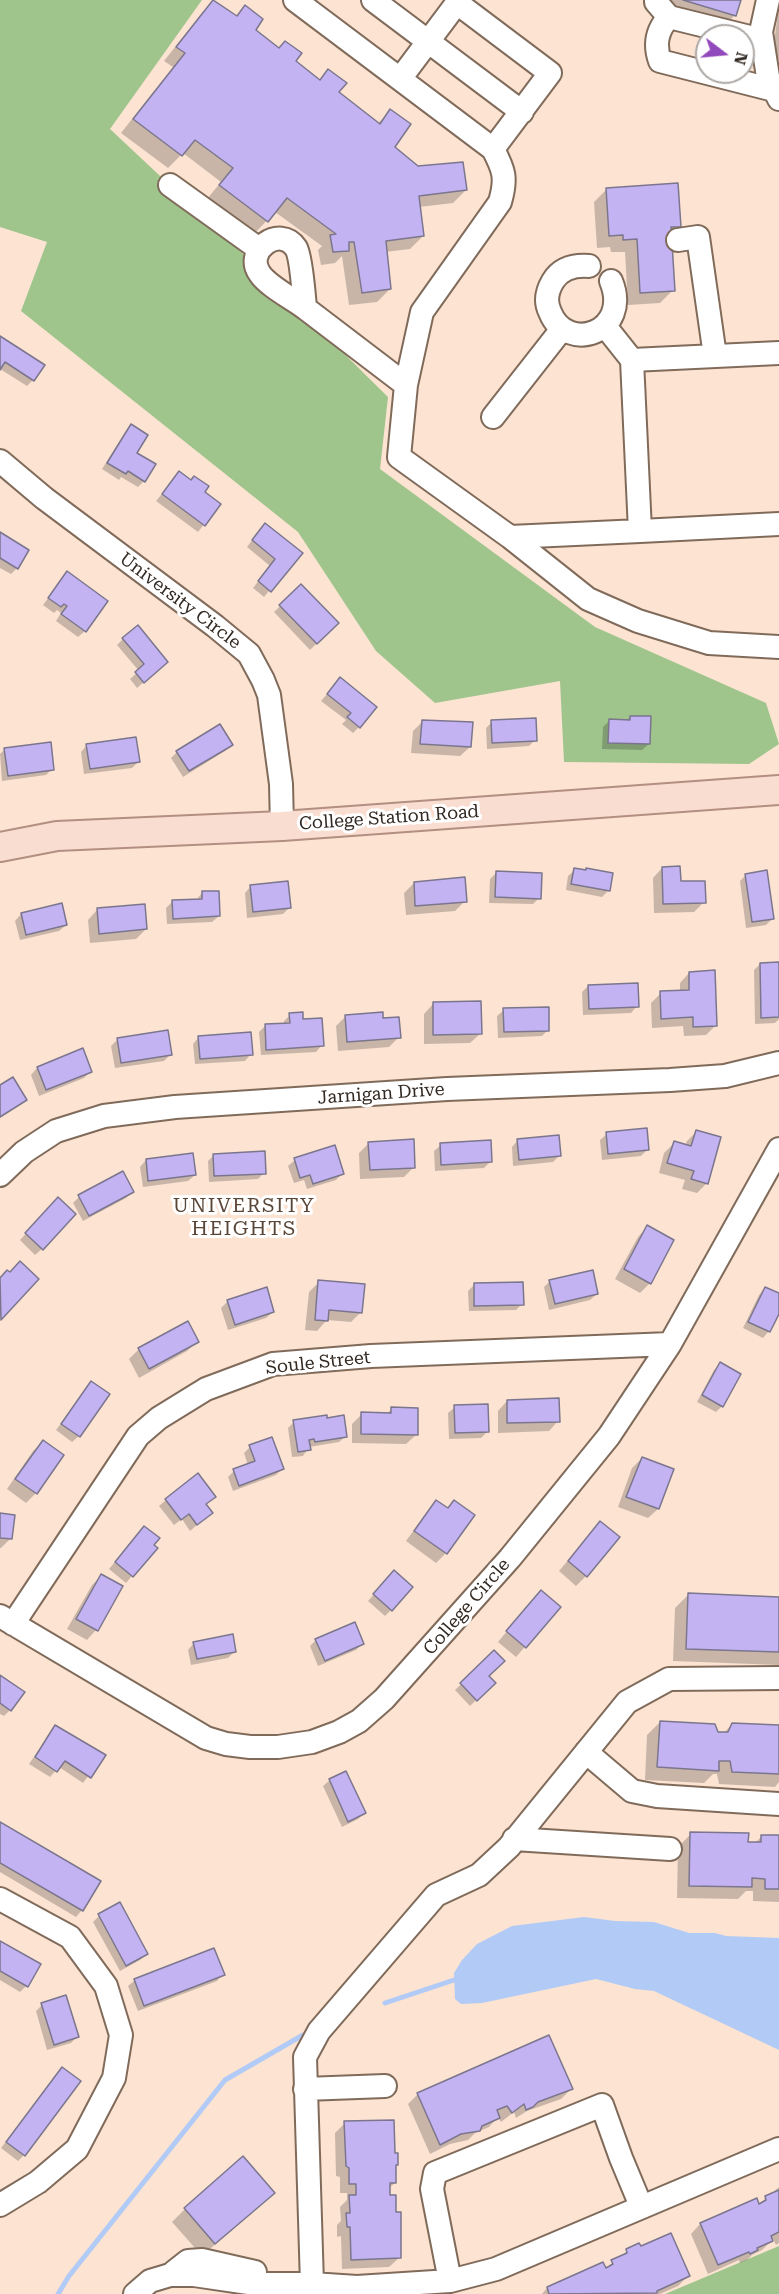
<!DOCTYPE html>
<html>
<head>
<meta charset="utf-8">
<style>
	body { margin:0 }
	#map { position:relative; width:779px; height:2294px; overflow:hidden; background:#fce3d2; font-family:"Roboto Serif",serif }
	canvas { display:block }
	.north { position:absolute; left:695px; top:24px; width:60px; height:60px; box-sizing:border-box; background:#fff; border:2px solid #ada9a7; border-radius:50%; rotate:106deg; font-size:16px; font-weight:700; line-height:24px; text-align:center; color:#322922 }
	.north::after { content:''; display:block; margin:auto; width:21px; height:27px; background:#9249bc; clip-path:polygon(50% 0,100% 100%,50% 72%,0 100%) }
</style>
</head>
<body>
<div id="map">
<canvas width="779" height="2294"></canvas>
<div class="north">N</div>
</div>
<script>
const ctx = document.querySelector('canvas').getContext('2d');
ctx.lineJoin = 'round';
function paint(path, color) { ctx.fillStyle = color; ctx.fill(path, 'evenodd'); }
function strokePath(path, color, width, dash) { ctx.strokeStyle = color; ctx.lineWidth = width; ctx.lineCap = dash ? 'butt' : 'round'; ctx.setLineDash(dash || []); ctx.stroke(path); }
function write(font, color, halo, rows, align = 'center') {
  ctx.font = font + ' "Roboto Serif",serif'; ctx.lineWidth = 6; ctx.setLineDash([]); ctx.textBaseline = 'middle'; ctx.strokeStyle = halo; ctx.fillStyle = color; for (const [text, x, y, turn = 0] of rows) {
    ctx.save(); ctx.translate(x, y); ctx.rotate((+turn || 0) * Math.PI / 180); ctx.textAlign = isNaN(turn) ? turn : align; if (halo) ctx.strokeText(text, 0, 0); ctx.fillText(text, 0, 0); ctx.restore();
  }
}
paint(new Path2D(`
	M0,0H202L110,129L240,251L388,397L380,469L595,627L766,703L779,744L749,764L564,762L560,681L435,703L376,651L298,532L21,311L47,242L0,227Z
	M779,2246V2294H665Z`), '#9fc58d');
paint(new Path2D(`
	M584,1917L615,1921L654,1922L689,1933H715L726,1936L779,1938V2050L654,1991L635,1989L596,1979L482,2003L461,2004L455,1999L454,1973L462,1960L477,1944L512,1926Z`), '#b2cbf6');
paint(new Path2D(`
	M660,0H740L735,15L722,28L658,9Z
	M214,1L235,17L245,7L254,30L319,81L328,71L337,92L377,124L390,111L393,147L417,168L466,190L453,203L419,207L423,236L410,249L385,252L390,289L377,302L349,305L342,256L335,263L321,265L318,250L322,246L275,212L254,234L207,199L221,182L183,153L168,168L121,133L173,67L164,61L201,14Z
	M779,4V60L772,59Z
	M607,189L679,226L670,236L673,290L660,303L628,305L625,252H611L610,247L597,248L594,202Z
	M0,338L33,380L27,386L0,369Z
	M132,426L135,453L144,481L138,487L121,477L119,480L102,469L125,432Z
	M179,473L219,505L198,532L156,501Z
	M259,531L301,553L264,597L253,588L270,566L247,547Z
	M0,534L17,568L11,574L0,568Z
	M67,573L85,631L78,637L56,621L61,613L57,610L54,613L43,605Z
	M301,586L337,623L310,650L274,612Z
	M123,639L160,668L137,688L130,679L139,671L117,645Z
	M340,679L359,727L353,733L342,724L346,720L321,701Z
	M630,717L649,744L642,750L602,749L603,727L609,721H626Z
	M423,721L470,747L460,756L411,753L413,731Z
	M492,722L535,740L529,746L487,749L486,728Z
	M87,745L138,762L132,768L84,774L81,752Z
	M231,745L225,751L183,777L171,758L177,752Z
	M5,749L52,769L46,775L2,781L0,754Z
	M662,868L704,902L694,912L654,913L653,878Z
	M587,869L608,891L602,897L566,890L568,876L575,870L584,871Z
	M497,872L539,898L533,904L489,903L490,879Z
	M746,875L772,919L766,925L746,928L740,881Z
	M414,883L465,901L455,911L406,915L404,893Z
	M251,886L289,908L283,914L247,918L245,893Z
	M202,893L219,916L212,922L167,924L166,908L172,902L196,900Z
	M97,910L146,929L136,939L90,943L88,920Z
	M21,914L66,925L59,931L20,940L15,921Z
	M760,964H779V1019L775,1023L755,1024L754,970Z
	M689,973L716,1025L706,1035L684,1036L683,1026L652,1028L651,1003L661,993L680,992V983Z
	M588,986L637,1006L631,1013L583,1015L582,992Z
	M433,1004L480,1034L470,1043L424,1044V1014Z
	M504,1010L548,1030L542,1036L498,1038L497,1016Z
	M290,1015L302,1020L322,1045L316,1052L261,1055L259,1032L265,1026L284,1025V1021Z
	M346,1016L382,1020L399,1037L389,1047L338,1051L336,1026Z
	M199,1037L251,1054L245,1061L195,1064L193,1044Z
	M118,1039L170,1055L164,1061L115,1068L111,1046Z
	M82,1050L91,1071L84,1078L39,1096L31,1075L37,1068Z
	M0,1087L26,1100L0,1118Z
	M697,1131L707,1183L697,1193L682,1189L685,1180L659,1173L664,1153L674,1143L685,1146L687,1141Z
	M607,1134L647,1150L641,1156L602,1160L600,1140Z
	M518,1140L559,1156L553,1162L513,1166L512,1147Z
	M369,1143L414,1167L404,1177L360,1179L359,1153Z
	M441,1145L490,1162L484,1168L435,1171L434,1151Z
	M214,1155L264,1173L258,1179L209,1182L208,1161Z
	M146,1160L195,1175L188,1181L143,1187L140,1167Z
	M295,1160L342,1174L336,1180L307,1189L304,1180L294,1183L288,1166Z
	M132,1192L126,1198L83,1221L73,1203L79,1197Z
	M52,1205L42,1249L35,1255L20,1240Z
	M647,1227L650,1283L640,1293L615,1279L638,1237Z
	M7,1272L37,1279L0,1319V1280Z
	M550,1281L597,1294L590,1300L549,1310L544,1287Z
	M319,1282L361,1312L351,1322L327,1320L317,1331L305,1330L309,1292Z
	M474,1285L522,1304L516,1310L469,1311L468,1291Z
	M765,1288L779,1295V1311L769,1331L763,1338L743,1328L759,1295Z
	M228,1301L273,1312L266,1318L228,1330L221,1308Z
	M197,1342L187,1351L139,1378L129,1359L139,1349Z
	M720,1364L722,1406L716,1412L697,1402L714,1370Z
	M91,1383L79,1436L72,1442L56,1430Z
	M507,1401L558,1421L549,1431L498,1433V1411Z
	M455,1407L488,1431L481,1438L449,1439L448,1413Z
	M392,1409L416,1435L406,1444L352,1443V1424L362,1414H386Z
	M294,1422L346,1436L339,1442L309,1447L303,1456L292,1457L288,1428Z
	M43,1442L36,1493L26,1503L7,1489L33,1451Z
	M250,1447L282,1469L276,1475L233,1491L228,1477L234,1471L248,1465L244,1453Z
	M642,1458L672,1470L658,1509L648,1518L618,1507L632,1468Z
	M166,1500L205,1504L211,1513L190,1531L182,1519L174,1525L159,1506Z
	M436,1502L447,1509L473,1515L446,1553L436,1563L406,1541L427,1512Z
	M0,1515L11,1538L1,1548H0Z
	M591,1533L586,1576L576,1586L559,1571Z
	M138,1534L155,1548L126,1583L109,1569Z
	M102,1575L96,1630L87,1640L67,1629L92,1585Z
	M388,1578L391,1610L385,1616L368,1601Z
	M688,1595L779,1598V1665L673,1661L675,1608Z
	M531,1602L559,1608L516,1657L498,1642Z
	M316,1640L362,1644L356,1650L318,1666L310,1646Z
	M194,1643L235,1651L228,1658L191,1665L188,1650Z
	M494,1652L487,1676L494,1683L470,1706L455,1690Z
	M0,1677L10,1710L4,1716L0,1714Z
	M660,1722L717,1733L723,1734L732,1724L779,1727V1782L775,1787L719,1784L717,1774H713L704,1783L645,1780L647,1735Z
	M55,1727L104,1755L83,1783L59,1767L50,1777L29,1764Z
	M330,1780L364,1813L358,1819L342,1827L323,1786Z
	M0,1824L82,1910L76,1917L0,1872Z
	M691,1834L747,1844H754L762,1836H779V1902L753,1901V1891H746L738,1899L677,1898L678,1847Z
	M99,1916L146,1954L140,1960L120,1971L93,1922Z
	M0,1942L26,1986L20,1992L0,1980Z
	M223,1974L217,1981L138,2011L128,1986L135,1980Z
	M42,2005L78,2036L71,2043L47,2050L36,2011Z
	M56,2075L24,2155L18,2161L1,2148Z
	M571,2089L561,2099L527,2111L516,2118L514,2112L501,2122L498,2117L489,2127L475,2133L468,2140L450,2144L430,2154L408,2104L418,2094Z
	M345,2123L393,2154L397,2165L394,2167L395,2183L389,2188V2196L399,2258L389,2267L342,2269L341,2236L337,2237V2225L341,2221L340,2207L347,2200V2193H340V2177L336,2176L335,2133Z
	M779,2187V2243L776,2245L773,2239L762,2250L752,2255L747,2260L740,2263L739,2260L708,2274L691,2234L700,2224L756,2200L758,2205Z
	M260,2205L202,2256L172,2222L185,2209Z
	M627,2251L688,2276L678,2286L660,2294H542L547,2288L603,2264L605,2269Z`), '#0003');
strokePath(new Path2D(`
	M385,2003L460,1978
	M58,2294L69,2276L225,2080L303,2035`), '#b2cbf6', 5);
const building = new Path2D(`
	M213,0L237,16L245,5L263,19L256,30L279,48L285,41L302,53L296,61L320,80L328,69L347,83L339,92L380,124L390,109L411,124L395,147L418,166L463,162L467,190L419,196L424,236L386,241L391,289L362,293L354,242H349V251L333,252L330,235L336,234L287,198L268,222L219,185L233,168L195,140L182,156L133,119L185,53L176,47Z
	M683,0H741L736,16Z
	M678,183L681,227H671L675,291L640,293L637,239L623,240V235L609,236L606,188Z
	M0,336L45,365L34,381L5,362L0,370Z
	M131,424L148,435L137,453L156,464L145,482L128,471L126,474L107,463Z
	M179,471L191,480L194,476L209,486L205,492L221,504L205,526L162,494Z
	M265,523L303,553L271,592L258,581L275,559L252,540Z
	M0,532L29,550L18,569L0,558Z
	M67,571L108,601L86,632L61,614L67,606L64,604L61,607L48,598Z
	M301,584L339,623L317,644L279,605Z
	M138,625L168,662L144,683L135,672L144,664L122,638Z
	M340,677L377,707L360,728L347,717L351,713L327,694Z
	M630,716H651L650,744L608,743L609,719L630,720Z
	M536,718L537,741L492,743L491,720Z
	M422,720L473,722L471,747L420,744Z
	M220,724L233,745L189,771L176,751Z
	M136,737L140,762L90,769L86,744Z
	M51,742L54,770L8,776L4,748Z
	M680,866L681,881H705L706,903L663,904L662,867Z
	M574,868L586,870V868L613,873L610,891L571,884Z
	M767,870L774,919L752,922L745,874Z
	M496,871L542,873L541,899L495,897Z
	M465,877L467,902L415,906L414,882Z
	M288,881L291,908L253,912L250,885Z
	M202,891H219L220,916L173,919L172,900L202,899Z
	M62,903L67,925L26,935L21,913Z
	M145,904L147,929L99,934L97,908Z
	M779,962V1017L761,1018L760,963Z
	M715,970L717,1026L693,1027V1017L661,1019L660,991L689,990V972Z
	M638,983L639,1007L589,1009L588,985Z
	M481,1001L482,1034L433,1035V1002Z
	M549,1007V1031L504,1032L503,1008Z
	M303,1012V1019L322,1018L324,1046L266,1050L265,1024L290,1023L289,1013Z
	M383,1012V1018L399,1017L401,1038L347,1042L345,1015Z
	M168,1030L172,1055L121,1063L117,1038Z
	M251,1032L253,1055L200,1059L198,1036Z
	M83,1048L92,1072L46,1090L37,1067Z
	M13,1077L27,1100L0,1117V1085Z
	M647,1128L649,1150L608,1154L606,1132Z
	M696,1130L721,1137L708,1184L691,1179L694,1171L667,1163L674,1141L691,1146Z
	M559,1135L561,1156L519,1160L517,1139Z
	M414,1139L415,1168L370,1170L368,1142Z
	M491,1140L492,1162L441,1165L440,1143Z
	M335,1145L344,1174L313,1184L310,1175L300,1178L294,1158Z
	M265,1151L266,1174L214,1176L213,1154Z
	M193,1153L196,1175L148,1181L146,1159Z
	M123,1171L134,1192L89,1216L78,1195Z
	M58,1197L76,1214L43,1250L25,1233Z
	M647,1225L674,1240L651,1284L624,1269Z
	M20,1261L39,1279L1,1320L0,1278L7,1270L10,1272Z
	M593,1270L598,1294L555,1304L549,1280Z
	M318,1280L365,1284L362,1313L329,1310L328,1321L315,1320Z
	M523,1282L524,1305L474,1306V1283Z
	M267,1287L274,1312L235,1325L227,1300Z
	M765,1287L779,1293V1314L770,1332L748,1322Z
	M188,1321L199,1342L149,1369L138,1348Z
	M720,1362L741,1374L723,1407L702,1395Z
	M91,1381L110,1394L80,1437L61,1424Z
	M559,1398L560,1422L507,1423V1400Z
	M488,1404L489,1432L455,1433L454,1405Z
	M391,1407L418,1408V1435L361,1434V1412L391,1413Z
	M327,1415V1418L344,1415L347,1437L315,1442L314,1439L309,1440L311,1450L298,1452L293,1420Z
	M272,1437L284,1469L239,1486L233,1469L255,1461L249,1445Z
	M43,1440L64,1455L37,1494L15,1479Z
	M642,1457L674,1469L659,1509L626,1497Z
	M198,1473L216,1497L206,1504L213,1513L197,1525L189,1514L181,1520L165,1499Z
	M436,1500L448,1508L454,1500L475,1515L447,1554L414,1531Z
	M0,1513L15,1515L12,1539L0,1538Z
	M600,1521L620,1537L587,1577L568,1561Z
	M144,1526L160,1538L154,1545L158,1548L133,1577L115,1562Z
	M394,1570L413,1587L392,1611L373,1594Z
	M101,1574L123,1586L98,1631L76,1619Z
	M541,1590L561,1607L526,1648L506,1631Z
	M688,1593L779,1597V1652L686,1649Z
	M355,1622L364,1644L325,1661L315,1639Z
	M233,1634L236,1652L197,1659L193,1642Z
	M494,1650L505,1661L489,1676L496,1683L477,1701L460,1683Z
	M0,1675L25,1692L11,1711L0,1703Z
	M660,1721L715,1724L718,1732H728L732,1723L779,1725V1774L732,1772L730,1761H719V1771L657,1767Z
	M55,1725L106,1755L91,1778L65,1761L57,1772L35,1757Z
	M346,1771L366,1813L348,1822L329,1779Z
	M0,1822L101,1881L83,1911L0,1863Z
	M690,1832L749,1833L748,1842H761V1835H779V1889H765V1879L752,1878V1887L689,1886Z
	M120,1902L148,1954L126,1966L98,1914Z
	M0,1941L41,1964L28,1987L0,1971Z
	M214,1948L225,1975L144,2006L134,1979Z
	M66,1995L79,2037L54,2045L41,2003Z
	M549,2035L573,2089L538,2102L533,2107L526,2110L524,2104L512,2113L507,2106L497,2110L500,2118L482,2126L480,2131L461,2134L440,2145L417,2093Z
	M62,2067L81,2081L25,2156L6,2142Z
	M394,2120L395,2153H398V2165H396V2183H390V2195H396V2212H401V2258L351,2260L350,2227H347L346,2213H350L349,2195H356V2184H349V2168L346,2166L344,2121Z
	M243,2156L275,2193L215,2244L184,2208Z
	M779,2190V2232L771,2236L773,2241L757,2248L758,2250L750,2254L749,2252L718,2265L700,2223L757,2198L759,2204L766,2200L765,2196Z
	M671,2233L690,2276L657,2291V2293L549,2294L547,2287L603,2262L606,2268L613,2264L611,2260L627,2253L626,2249L639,2243L641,2246Z`);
paint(building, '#c3b3f3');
strokePath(building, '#7b768d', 1.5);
const minor = new Path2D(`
	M295,0L493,149C504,170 507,178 500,202L422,312L406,385L399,457L510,537L588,599L638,621L709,643L779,647
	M373,0L522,112
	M656,0V2L669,17
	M768,0L761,32L768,77L779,99
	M762,40L669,17C657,30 654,44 660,61L774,90
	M400,79L457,3L469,12L550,73L493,149
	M170,185L259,249
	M678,240L698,237L715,356
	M589,266C575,265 561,268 553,281C547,291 545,302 550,312C567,355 632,332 611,281
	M305,308C293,299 268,286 260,274C243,251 280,224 296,248C301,256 304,296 305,308L406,385
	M605,326L632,360
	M779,353L632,360L640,531L779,524
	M493,417L562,329
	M0,461L44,498L215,626L249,654L263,680L269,695L281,784L282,826
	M510,537L640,531
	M0,1175L24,1152L56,1131L104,1116L175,1107L447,1089L670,1080L725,1076L779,1063
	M0,1616L206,1738L226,1744L250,1747H278L312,1742L339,1732L359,1721L384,1699L510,1558L609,1436L670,1344L779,1149
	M13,1624L138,1436L159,1418L206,1389L273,1364L371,1356L670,1344
	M779,1678L669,1679L627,1702L509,1847L479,1875L436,1895L319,2031L305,2057L312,2284L357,2287L450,2281L496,2269L779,2149
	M586,1752L632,1791L657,1796L779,1804
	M514,1839L670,1849
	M0,1899L70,1937L106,1986L121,2035L114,2078L77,2149L38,2182L0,2205
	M305,2089L385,2086
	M174,2272L188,2261L202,2260L255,2272
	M450,2281L432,2189L435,2173L602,2105L621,2158L641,2206
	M135,2294L150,2281L170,2275H194L255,2284H312`);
const major = new Path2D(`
	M0,847L57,836L282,826L779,790`);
strokePath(minor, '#806b5b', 26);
strokePath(major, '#b28f80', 32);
strokePath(minor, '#fff', 22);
strokePath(major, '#faddd1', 28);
write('18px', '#322922', '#fff', [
	["University Circle",180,601,37],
	["College Station Road",389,818,-4],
	["Jarnigan Drive",381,1094,-4],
	["Soule Street",318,1363,-6],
	["College Circle",467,1607,-49]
]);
ctx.letterSpacing = '1.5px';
write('20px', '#5a4637', '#fff', [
	["UNIVERSITY",244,1206],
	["HEIGHTS",244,1229]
]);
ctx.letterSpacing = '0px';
</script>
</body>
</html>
